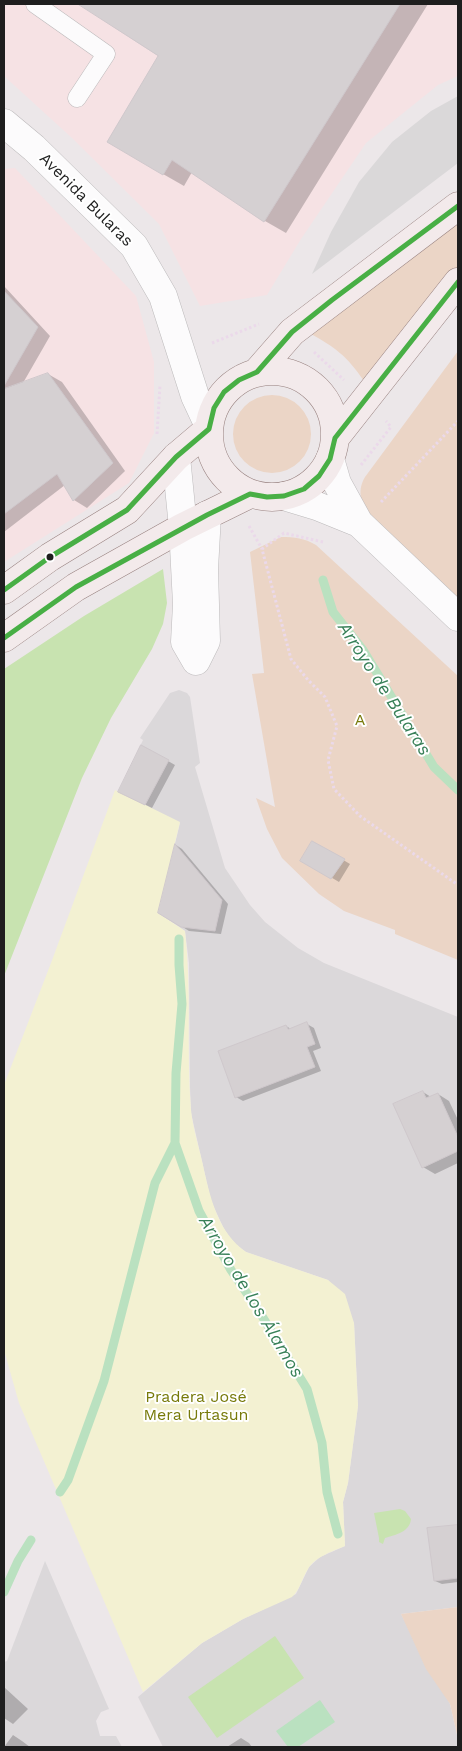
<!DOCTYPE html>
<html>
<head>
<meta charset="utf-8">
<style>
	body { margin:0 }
	#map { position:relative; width:462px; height:1751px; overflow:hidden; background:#ece7e9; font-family:"Work Sans",sans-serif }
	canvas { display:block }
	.frame { position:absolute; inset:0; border:5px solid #1e1e1e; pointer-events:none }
</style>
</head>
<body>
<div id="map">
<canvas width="462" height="1751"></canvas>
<div class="frame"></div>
</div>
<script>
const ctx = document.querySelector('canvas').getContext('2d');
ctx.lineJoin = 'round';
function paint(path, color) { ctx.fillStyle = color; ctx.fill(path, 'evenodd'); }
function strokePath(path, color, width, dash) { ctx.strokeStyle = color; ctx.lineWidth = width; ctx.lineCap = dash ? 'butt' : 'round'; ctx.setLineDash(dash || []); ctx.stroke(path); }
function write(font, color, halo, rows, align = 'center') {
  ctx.font = font + ' "Work Sans",sans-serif'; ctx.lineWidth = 4; ctx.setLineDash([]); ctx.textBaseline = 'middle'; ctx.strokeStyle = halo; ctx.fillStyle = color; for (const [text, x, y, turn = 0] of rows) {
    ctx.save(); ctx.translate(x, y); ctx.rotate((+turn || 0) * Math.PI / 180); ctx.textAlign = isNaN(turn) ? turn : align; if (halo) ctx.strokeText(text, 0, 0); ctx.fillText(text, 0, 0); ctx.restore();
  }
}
paint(new Path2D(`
	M179,690L187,693L190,697L200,763L195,767L225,868L250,905L265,922L298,948L324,963L458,1017V1607L401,1614L450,1704L458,1739V1747H163L138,1697L202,1643L243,1619L296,1594L309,1567L320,1557L345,1546L343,1502L348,1483L358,1406L354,1323L328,1280L246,1252L235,1244L225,1231L211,1201L191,1113L190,1087L189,963L185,931L158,913L180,823L118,792L143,740L140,738L170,693Z
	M45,1561L109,1709L101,1712L96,1721L100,1736H116L122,1747H4V1662L7,1661Z`), '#dbd8da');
paint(new Path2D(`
	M4,4H458V76L438,85L366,143L301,239L267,295L200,306L159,224L72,138L4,76Z
	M15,168L136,296L154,362V433L129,483L4,562V169Z`), '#f6e2e4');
paint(new Path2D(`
	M458,96V163L312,274L331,232L359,182L392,142L431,111Z`), '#dad8d9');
paint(new Path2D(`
	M458,223V267L364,381C347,356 335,347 309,333Z
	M458,351V599L367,514C361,500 357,491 365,477Z
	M233 434a39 39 0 1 1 78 0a39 39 0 1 1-78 0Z
	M281,537C295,537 304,538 316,545L458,676V960L395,934V930L344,911L319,894L282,858L267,829L256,798L275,807L252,674L264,673L250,552Z
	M458,1607V1739L450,1704L426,1669L401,1614Z`), '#ebd5c6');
paint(new Path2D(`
	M115,790L180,822L158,913L185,931C192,990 186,1050 191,1110C193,1130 200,1150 204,1170C211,1201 219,1233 246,1252L328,1280L345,1294L354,1323L358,1406L348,1483L343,1502L345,1546C333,1551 315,1557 308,1569C302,1578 300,1590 292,1597L243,1619L202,1643L143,1692L19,1403L4,1350V1085L51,963Z`), '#f3f1d2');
paint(new Path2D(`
	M163,569L167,603L163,624L152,649L111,718L82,778L4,976V669L84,616Z
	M400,1509L405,1511L411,1519C410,1532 395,1535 385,1538L383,1544L379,1542V1538L374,1513Z
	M275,1636L304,1678L217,1738L188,1697Z`), '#c8e3b0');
paint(new Path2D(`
	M320,1700L335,1722L298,1747H288L276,1731Z`), '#bae1c0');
paint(new Path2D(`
	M80,4H428L286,233L265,221L192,172L184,186L163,174L160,55Z
	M4,286L50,336L23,383L48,374L62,382L125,471L87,508L74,500L65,485L4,532Z
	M142,746L175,765L152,808L126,795Z
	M313,842L350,864L339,882L302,860Z
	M176,845L182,849L228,904L221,934L189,931L159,912Z
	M307,1024L314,1028L321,1048L313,1051L321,1071L243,1101L236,1097L286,1026L291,1029Z
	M423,1092L431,1097L438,1094L449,1101L458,1120V1163L435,1174L423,1167Z
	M456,1526L458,1527V1582L442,1584L435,1581Z
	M4,1687L28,1709L13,1724L4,1718Z
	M13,1735L22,1741L30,1747H4Z
	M241,1738L249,1743L252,1747H227Z`), '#0003');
strokePath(new Path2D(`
	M323,580L333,612L363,650L434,767L458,790
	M179,939V965L182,1004L176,1073L175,1143L199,1211L231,1270L257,1308L307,1389L322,1443L327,1492L338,1534
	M60,1492L68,1480L104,1381L155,1183L175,1143
	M4,1592L18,1561L31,1540`), '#bae1c0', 9);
const building = new Path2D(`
	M78,4H400L264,222L172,160L163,175L107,142L158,56Z
	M4,291L38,327L4,386Z
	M48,373L113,463L73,501L57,474L4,514V389Z
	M141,745L169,760L145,805L118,792Z
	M312,841L345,859L331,879L300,861Z
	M175,844L222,900L215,931L181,927L158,913Z
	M307,1022L315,1044L307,1047L315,1067L235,1098L218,1051L286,1025L288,1029Z
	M423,1091L426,1098L438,1093L458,1137V1151L422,1168L393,1104Z
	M458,1525V1578L434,1581L427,1528Z`);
paint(building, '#d5d0d2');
strokePath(building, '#cfc8cc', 1);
const lane = new Path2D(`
	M35,4L106,54L77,98`);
const street = new Path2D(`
	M4,123L34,148L134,246L163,296L195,396L209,426
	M176,457L183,527L187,604L185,642L196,661
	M330,459L337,483L359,523L458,617
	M284,496L317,506L359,523
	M196,661L206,641L204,569L207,515`);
const secondary = new Path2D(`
	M209 434a63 63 0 1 1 126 0a63 63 0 1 1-126 0Z
	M257,372L292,332L458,206
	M335,438L458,282
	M4,590L50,557L127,510L176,457L209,429
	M4,638L76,587L183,527L250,494`);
strokePath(lane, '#bcbabb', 19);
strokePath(street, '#bcbabb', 29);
strokePath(secondary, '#97807f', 29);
strokePath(new Path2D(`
	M212,343L259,324
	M314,352L344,380
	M157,434L160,385
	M361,465L391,427L386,421
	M381,502L458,421
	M249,526L262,549
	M323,542L284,533L262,549L291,659L308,680L325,697L337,726L328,760L334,789L360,816L458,885`), '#ebd9ea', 3, [2.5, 2.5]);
strokePath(lane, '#fcfbfc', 18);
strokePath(street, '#fcfbfc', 28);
strokePath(secondary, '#f3eaeb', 28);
strokePath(new Path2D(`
	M4,590L50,557L127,510L176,457L209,429L214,408L224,392L239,380L257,372L292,332L332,300L458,206
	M4,638L76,587L207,515L250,494L267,497L284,496L304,489L319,476L330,459L335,438L458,282`), '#48af45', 5);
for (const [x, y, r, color] of [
	[50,557,4.5,"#1e1e1e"]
]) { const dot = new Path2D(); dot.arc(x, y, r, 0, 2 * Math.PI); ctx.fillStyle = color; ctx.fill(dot); strokePath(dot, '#fff', 2); }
write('16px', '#1e1e1e', '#fff', [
	["Avenida Bularas",86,200,45]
]);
write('16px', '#777a0a', '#fff', [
	["A",360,720],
	["Pradera José",196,1397],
	["Mera Urtasun",196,1415]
]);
write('italic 18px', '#388058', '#fff', [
	["Arroyo de Bularas",384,689,57],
	["Arroyo de los Álamos",251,1297,59]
]);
</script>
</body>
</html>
